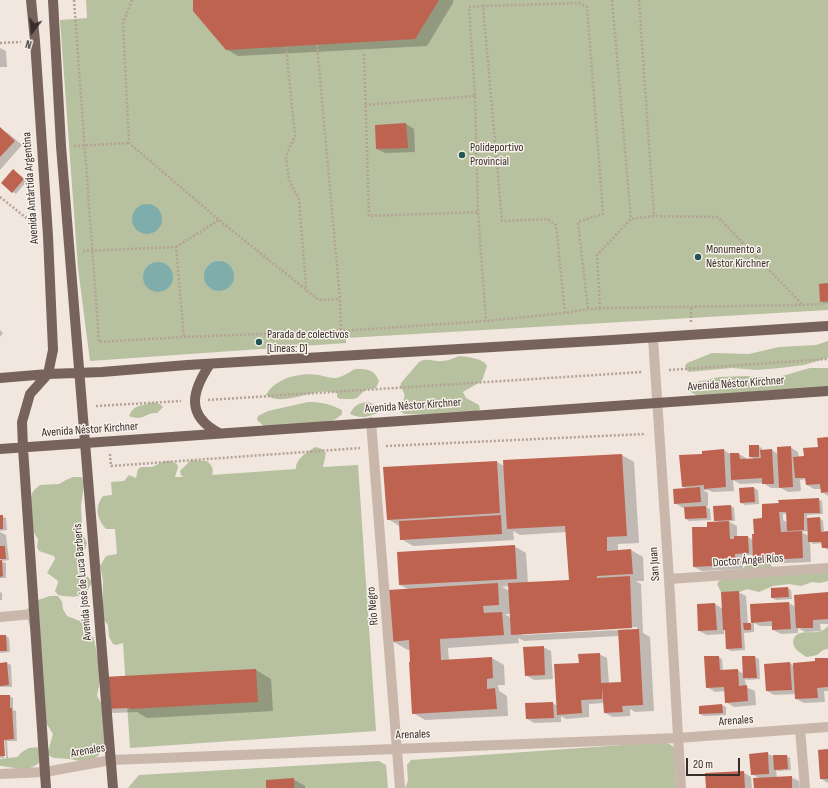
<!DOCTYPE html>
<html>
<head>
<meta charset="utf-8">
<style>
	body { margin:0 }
	#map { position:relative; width:828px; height:788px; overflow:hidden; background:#f1e7df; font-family:"Sofia Sans Condensed",sans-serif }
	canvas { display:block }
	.north { position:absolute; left:12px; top:12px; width:40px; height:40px; -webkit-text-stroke:3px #f9f2eb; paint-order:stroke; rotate:196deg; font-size:11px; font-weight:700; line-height:16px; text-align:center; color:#372d2a }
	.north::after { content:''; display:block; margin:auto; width:14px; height:18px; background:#372d2a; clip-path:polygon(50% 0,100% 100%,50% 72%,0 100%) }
	.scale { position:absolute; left:686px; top:758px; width:54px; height:18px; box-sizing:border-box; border:2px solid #372d2a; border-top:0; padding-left:5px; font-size:12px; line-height:14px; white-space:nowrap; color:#372d2a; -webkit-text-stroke:3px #f9f2eb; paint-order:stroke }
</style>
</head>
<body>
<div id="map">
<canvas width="828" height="788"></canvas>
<div class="north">N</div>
<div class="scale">20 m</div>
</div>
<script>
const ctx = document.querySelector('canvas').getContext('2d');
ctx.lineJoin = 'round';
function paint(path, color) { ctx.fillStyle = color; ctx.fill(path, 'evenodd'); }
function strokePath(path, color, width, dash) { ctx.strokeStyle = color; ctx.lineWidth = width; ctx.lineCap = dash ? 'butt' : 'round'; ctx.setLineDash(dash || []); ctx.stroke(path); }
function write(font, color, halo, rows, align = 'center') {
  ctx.font = font + ' "Sofia Sans Condensed",sans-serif'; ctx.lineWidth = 3; ctx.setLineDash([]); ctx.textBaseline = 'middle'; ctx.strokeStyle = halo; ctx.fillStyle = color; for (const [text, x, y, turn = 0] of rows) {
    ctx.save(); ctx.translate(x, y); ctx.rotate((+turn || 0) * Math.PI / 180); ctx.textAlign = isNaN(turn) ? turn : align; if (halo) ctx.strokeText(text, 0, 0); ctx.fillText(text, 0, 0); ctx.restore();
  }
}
paint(new Path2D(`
	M86,0H828V310L346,338V343L90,361L78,268L60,20L87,18Z
	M828,341V358L804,365L780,368L757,370L732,368L688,372L685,366L687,363L712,353L749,354L779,347L816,345Z
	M459,356C468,357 483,358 487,366L482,381L463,392L466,398L479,405L480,409L477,412L441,415L404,414L400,411C400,400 410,398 400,387L401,383L419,362C427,357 434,362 442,361C448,361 454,358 459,356Z
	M810,368H828V387L793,391L768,390L716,396H699L692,393L687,388L688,384L719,377L747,376L768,378L779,377Z
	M355,369C367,369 374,369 379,381L376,388L365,390L357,398L353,399H340L337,397V393C317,387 297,401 277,399C274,399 269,397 266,395C275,378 301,372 319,375C324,376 330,378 335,378C341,378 349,372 355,369Z
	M153,402L160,404L163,407L157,413C145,412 144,422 129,416C135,403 141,407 153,402Z
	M308,402C321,402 330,404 342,410V414L336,419L328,422L266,428L257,420L258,416L268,411Z
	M368,402L378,406L380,409L378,413C368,417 361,419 350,414C354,405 359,403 368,402Z
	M315,447L322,449L326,453L323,467L358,465L376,731L130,748L123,643L116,645L113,644L109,637L108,625L103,619V581L100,566L106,556L117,554L115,529H106C97,519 94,508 103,496L112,495L111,482L124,481L129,475L136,478L138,469L141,467H152L165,461H170L177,464L178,467L175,477H183L181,475L180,471L191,460L207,461C212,466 214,468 212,475L296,469C295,459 308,452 315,447Z
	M73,477H81L85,480L81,505L82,528V532L87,543L79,568C81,574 88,575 92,582C85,599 75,598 58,595L55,591L58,583L57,580L47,573L55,559L54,556L39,551L37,547L38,539C29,527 33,523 32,510C32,504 30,500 32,494C33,490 37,488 40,485L59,484L66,480Z
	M755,560C765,561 770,560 774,571H828V581L820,583L812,582L801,586L789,584L773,586L759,592L747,589L732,595L721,592L717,584L719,581L740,575C743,567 747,563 755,560Z
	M50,596H58L62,602L63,609L67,616L80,621L86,626L94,639L101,674L97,696L105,709L106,744L98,756L92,760L85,762L70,759L54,758L47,755L53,734L45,721L32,635L26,612L29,606L35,601Z
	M828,626V649L823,650L817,655L807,657C800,653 790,647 794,638C795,636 796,635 798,634C805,631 811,633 817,632C821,632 825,629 828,626Z
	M666,742L674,747L676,788H405L408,781L407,765L411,760Z
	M41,747L43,759C28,775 18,767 0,766V759L17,757L22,752L29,748Z
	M379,761L386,765L388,788H128L139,775Z`), '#b7c09f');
paint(new Path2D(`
	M132 219a15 15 0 1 1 30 0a15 15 0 1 1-30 0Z
	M204 276a15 15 0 1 1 30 0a15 15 0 1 1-30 0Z
	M143 277a15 15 0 1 1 30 0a15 15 0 1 1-30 0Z`), '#7fadab');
paint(new Path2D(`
	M194,0H453V3L427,46L238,56L226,49Z
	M0,48L6,51L7,67H0Z
	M406,124L414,129L415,152L385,153L377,149Z
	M0,129L8,133L22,145L0,170Z
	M16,172L27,181L16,194L13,192Z
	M828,284V303H824L821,301Z
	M0,330L3,333L0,337Z
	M828,438V496L822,492L821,489H814L807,485L806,479L800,480L801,491L788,492L781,488H771L763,483L740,484L733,480L734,491L713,492L708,490H703L708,493V506H705L710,509L711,520L689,521L686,519L685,507L683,508L675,503L687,489L682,486L703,455L724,450L730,454H739L746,458L747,460L755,459L750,457L758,446L762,448V451L772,450L778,454L790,447L798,452L799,458L804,457L819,448Z
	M622,455L634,462L639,543L618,544V551L631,550L643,557L644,581H636L641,584L643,633L650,637L654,711L635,712L630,709V716L613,717L605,713L604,703L589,704V717L566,719L561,716V722L534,723L526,718L552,703L558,706L580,663L599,654L607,658L609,684L622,683L619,636L524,641L518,638L519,643L448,648L449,661L492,658L504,665L505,685H498L499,691L507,696L508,716L425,720L413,713L411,650H408L392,641L408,589L400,585L514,546L526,553L528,583L570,581L567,532L520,535L513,531L514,540L413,546L401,539L399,526L388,519L497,462L504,466V461ZM509,586L510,591L502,587ZM505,614H511V618ZM637,627V629L522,635V633Z
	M754,488L758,490L759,504L745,505L741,503L740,489Z
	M818,499L822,501L823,514L807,515V519L820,518L823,521L824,532H828V550L823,547V543L813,544L810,542L811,562L762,564L754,560V555H742L743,569L702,571L694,567L707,528L719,522L715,520L731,506L734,508L735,521H728L737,526V537H748L753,540L766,519L763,505ZM783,514H787L788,523L783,520ZM808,531L809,536L801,532Z
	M0,516L6,518L7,530L0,531Z
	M0,532L6,535L9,560L3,561L0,559Z
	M0,561L6,563V578H0Z
	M788,588L791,590L792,599L776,600L772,598Z
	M0,592L2,593V600H0Z
	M738,592L746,596L748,624H752L751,605L789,603L796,607L828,593V624H820L821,631L805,632L798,628V633L781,634L773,630V626H760L754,623V632L744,633L745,650L731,651L727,649L726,630L724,629V634L707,635L699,631L715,604L723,609Z
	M6,636L9,638L10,652L0,653V637Z
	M543,647L551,651L553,679L534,680L526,675Z
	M718,657L722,659L723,671L737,670L744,674L755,657L759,659L760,679L748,680L745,679L746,687L755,691L756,705L734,707L726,702L725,691L715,692L707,687Z
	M828,659V691H824L825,702L804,703L796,699V694L774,695L767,691L790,663L794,666L816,662Z
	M7,663L11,665L12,687H0V664Z
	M256,670L271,679L273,711L147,718L137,712L113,713L106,709Z
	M0,696H9L13,698V710L16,711L17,741H7L8,758H6L5,741H3L4,758H0Z
	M722,705L726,707V715L704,716L700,714V706Z
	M828,750V783L821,779Z
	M768,754L773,756H787L790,758L791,770L778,771L776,770L777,778L791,777L799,781L800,788H755L760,779L752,774Z
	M743,772L751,777L752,788H707Z
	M293,779L305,786V788H267Z`), '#0003');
paint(new Path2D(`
	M193,0H439L415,39L226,50L193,11Z
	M406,123L408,148L376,149L375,125Z
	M0,127L15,141L0,157Z
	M13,169L24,179L12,193L1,183Z
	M828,283V301L820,302L819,284Z
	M828,437V492L821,493L820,484L806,485L805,478H795L793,457L804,456L803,448L818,447L817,438Z
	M749,445H759V457H749Z
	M791,446L793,487L779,488L777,447Z
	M724,449L726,487L704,489V485L682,487L679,455L702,454V451Z
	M772,449L774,484H762V478L731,480L730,453H739L740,459L761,458L760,450Z
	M622,454L627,536L607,537V551L631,549L633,574L597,576V578L630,576L632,628L511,635L508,583L569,580L565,526L507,529L503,460Z
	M497,461L500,513L387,520L383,467Z
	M700,487L701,502L674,504L673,489Z
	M754,487L755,502L740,503L739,488Z
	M819,498L820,513H804V530L787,531L786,512H779L781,532L802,531L803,558L753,561L752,534H754L753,519L762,518V504L779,503L778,500Z
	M731,505L732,520L714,521L713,506Z
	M706,506L707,518L685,519L684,507Z
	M0,515H3V529H0Z
	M501,515L502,534L400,540L399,521Z
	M820,517L821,532L828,531V548H822L821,542H808L807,518Z
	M729,521L730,539H734V536H748L749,553L735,554L736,565L693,567L692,527H707V522Z
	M515,545L517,579L399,585L397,552Z
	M0,546H5L6,559H0Z
	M0,560H2L3,576L0,577Z
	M498,583L499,605L483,606L484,613L502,612L504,635L440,639L441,660L492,657L493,678L487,679V689L495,688L497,709L412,714L409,662H410L409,640L391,642L388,590Z
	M788,587L789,597L771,598V588Z
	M739,591L742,648L726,649L725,630H723L721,592Z
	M828,592V619L813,620V628H796L794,595Z
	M789,602L791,629L772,630V621L751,623L750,604Z
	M715,603L717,630L698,631L697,604Z
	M743,623H751V630H744Z
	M639,629L643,705L622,706L623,712L604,713L602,687V699L581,700L582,713L557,715L554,664L579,663L578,654L600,653L601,683L621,682L618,630Z
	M0,635H6L7,651H0Z
	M544,646L545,675L525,676L523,647Z
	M704,656H719L720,670L738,669L739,686L747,685L748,701L725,703L724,687L706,688Z
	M742,656H755L757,678H743Z
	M815,658H828V687L817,688L818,698L795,699L793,663L815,661Z
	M7,662L9,685L0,686V663Z
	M790,662L792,690L766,691L764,664Z
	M256,669L258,702L130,709V708L105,709L103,677Z
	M0,695H10V708H12L14,739L4,740L5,756H0Z
	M553,702L554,718L526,719L525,703Z
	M722,704L723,713L699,714V706Z
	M828,749V779H820L818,750Z
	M768,752L769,774L751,775L749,754Z
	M773,755H787L788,769L774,770Z
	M744,771L745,788H706L705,773Z
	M792,776V788H754L753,778Z
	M294,778V788H266V780Z`), '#be6350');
strokePath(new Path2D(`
	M74,0L99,342L184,337L341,331L486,321L565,313L588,309L609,308L803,305L828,303
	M132,0L123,23L129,143L219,220L319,300L340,299
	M612,0L631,219
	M639,0L654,216
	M483,6L469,7L475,96L478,212L486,321
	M0,43L21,42
	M317,45L340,299L341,331
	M286,47L295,136L286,156L289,180L299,199L306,288
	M364,54L369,216L478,212
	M365,105L475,96
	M74,146L129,143
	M0,197L34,224
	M176,247L219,220
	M83,251L176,247L184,337
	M600,308L597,255L631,219L654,216L718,217L803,305
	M565,313L556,225L548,219L502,221L483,6L579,3L587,7L603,214L578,222L588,309
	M691,322V307
	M669,370L828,359
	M208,400L642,372
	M96,406L181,401
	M386,446L645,434
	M110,454L111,466L360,448`), '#b5a195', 2.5, [2, 2]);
strokePath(new Path2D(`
	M653,338L669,579L681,788
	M371,422L400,788
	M669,579L828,568
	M0,617L34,614
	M800,729L805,788
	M0,774L45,772L111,760L678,738L828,727`), '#c9b7ab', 10);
strokePath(new Path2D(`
	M31,0L35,41L48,236L53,350L48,374L30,394L22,422L23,448L46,788
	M53,0L61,146L113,788
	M210,364C192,391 185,415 219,433
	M0,378L48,374L102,372L187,365L612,340L828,326
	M0,449L828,391`), '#78635c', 10);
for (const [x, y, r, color] of [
	[462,155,4,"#225656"],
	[698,257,4,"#225656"],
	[259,342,4,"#225656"]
]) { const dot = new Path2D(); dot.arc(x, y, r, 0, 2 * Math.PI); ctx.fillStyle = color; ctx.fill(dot); strokePath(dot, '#f9f2eb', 1.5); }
write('12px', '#372d2a', '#f9f2eb', [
	["Polideportivo",470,148],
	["Provincial",470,162],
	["Monumento a",706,250],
	["Néstor Kirchner",706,264],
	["Parada de colectivos",267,335],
	["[Lineas: D]",267,349]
], 'left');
write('12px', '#372d2a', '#f9f2eb', [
	["Avenida Antártida Argentina",31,188,-94],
	["Avenida Néstor Kirchner",736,384,-4],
	["Avenida Néstor Kirchner",413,406,-4],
	["Avenida Néstor Kirchner",90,430,-4],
	["Doctor Ángel Ríos",748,561,-4],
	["San Juan",655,564,-94],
	["Avenida José de Luca Barberis",83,582,-95],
	["Río Negro",373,606,-95],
	["Arenales",736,721,-4],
	["Arenales",413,735,-2],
	["Arenales",88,751,-10]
]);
</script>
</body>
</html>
